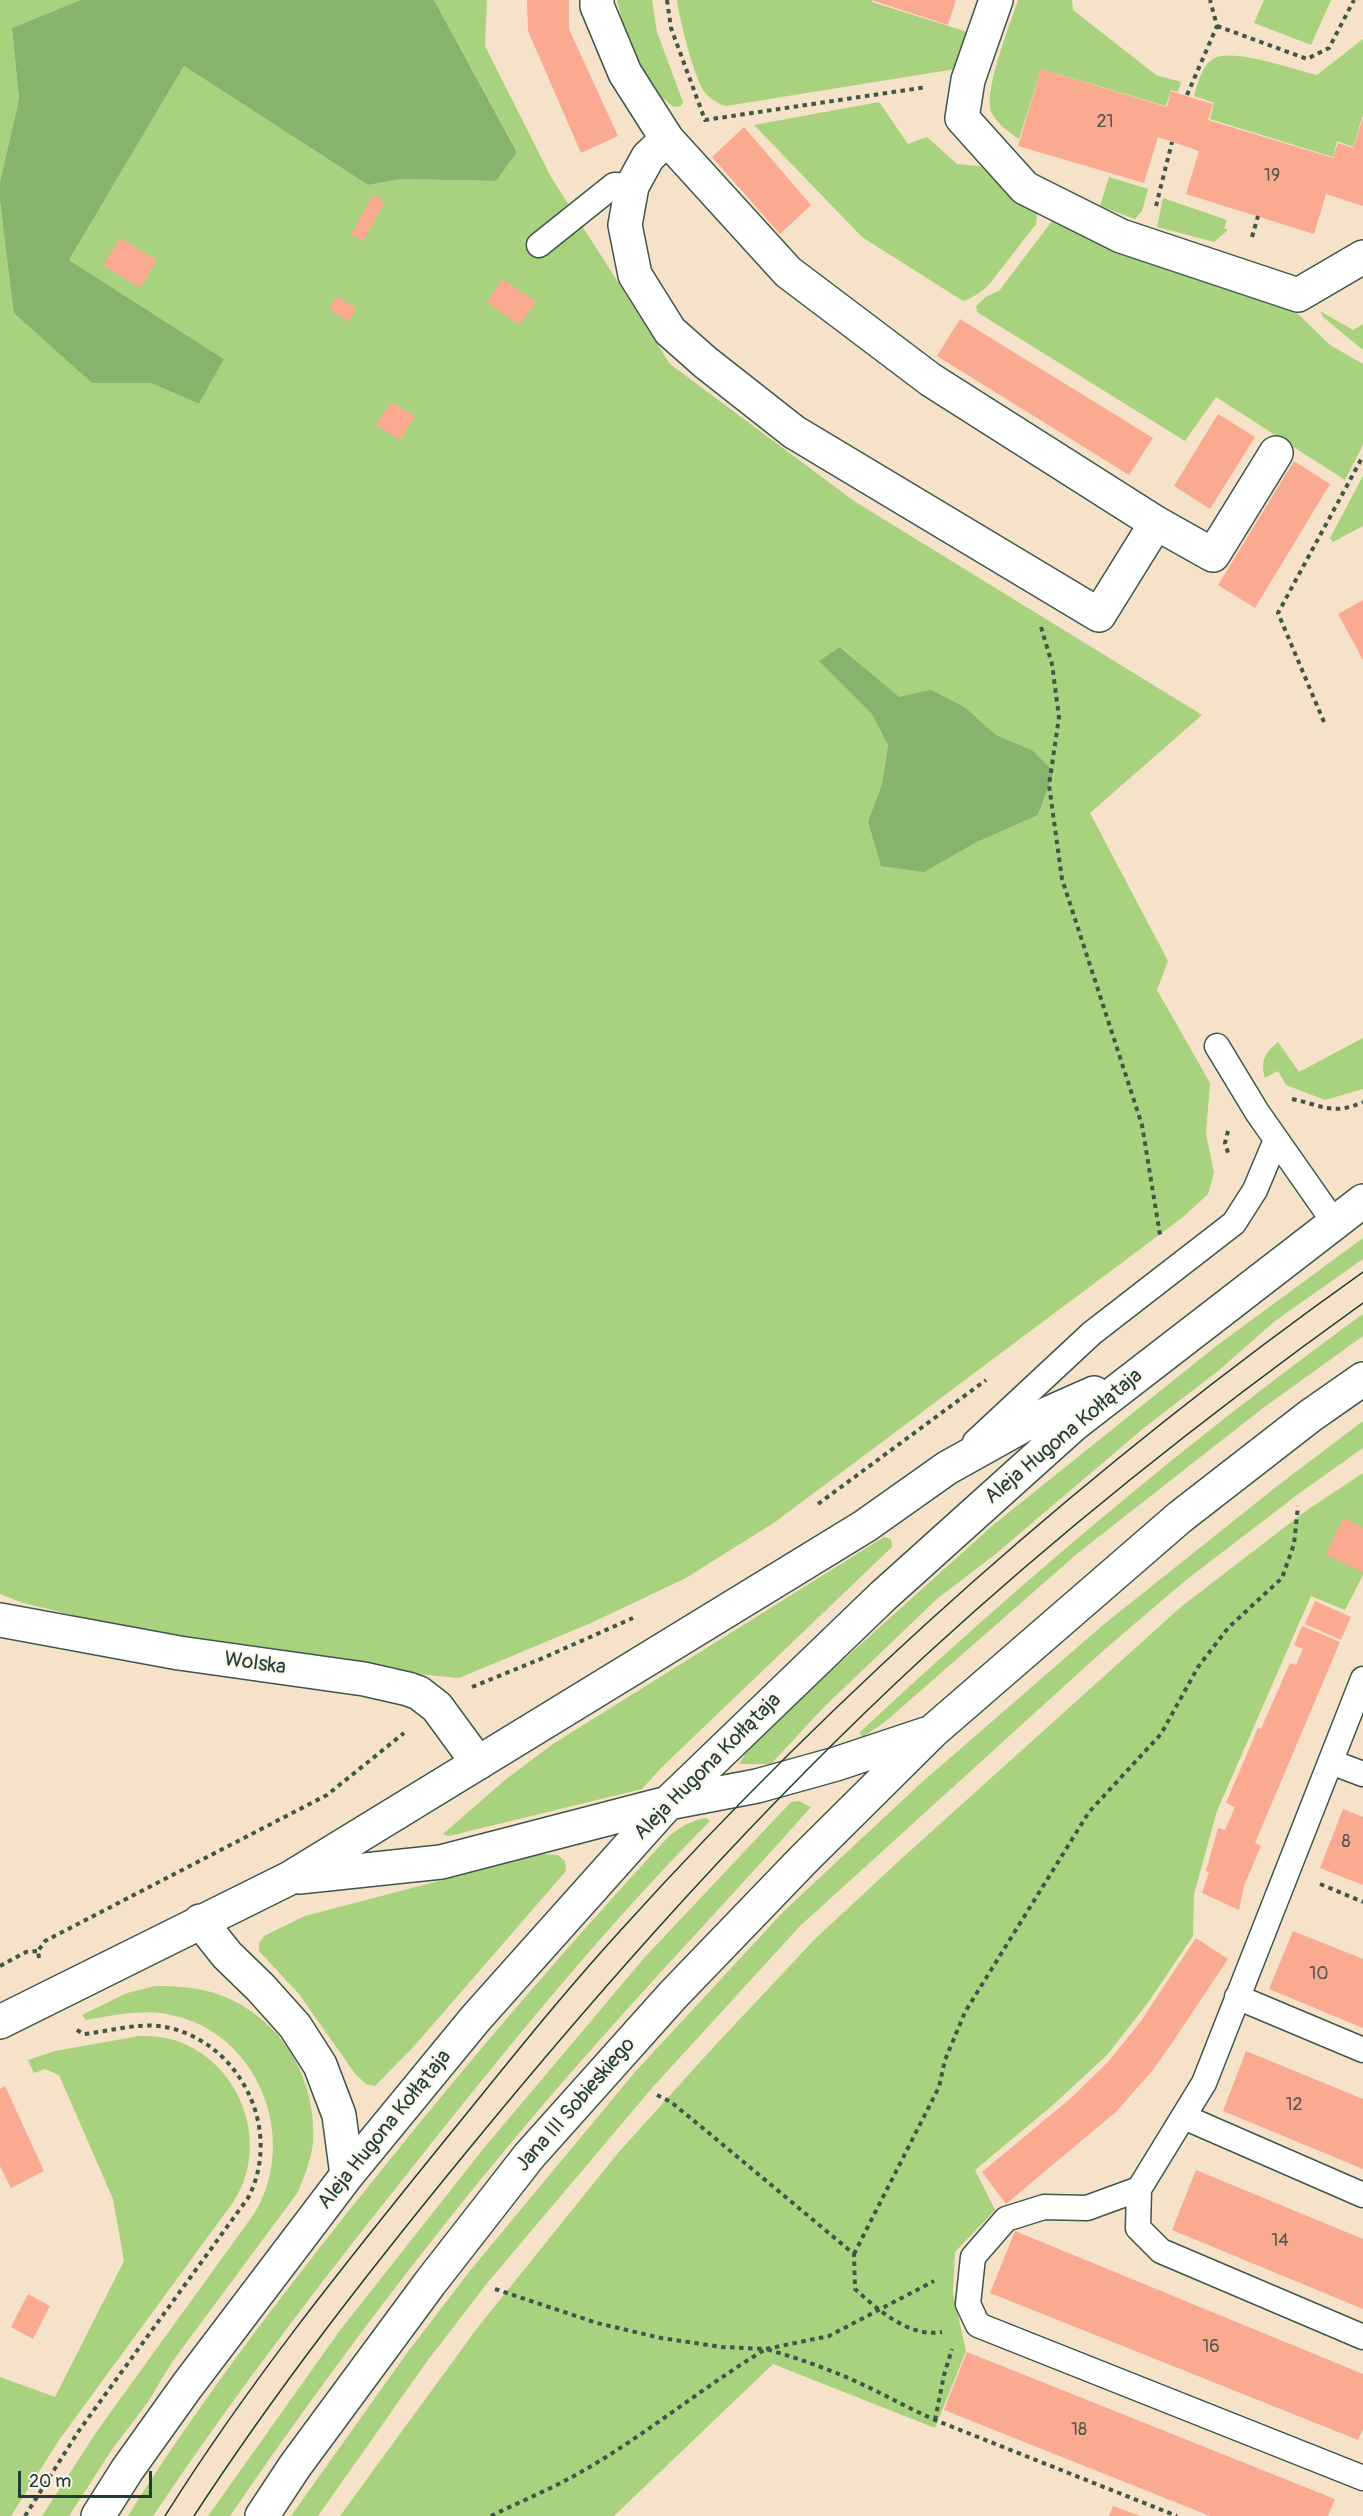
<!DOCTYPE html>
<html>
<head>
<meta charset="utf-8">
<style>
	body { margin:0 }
	#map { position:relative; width:1363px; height:2516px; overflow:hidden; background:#f5e2c9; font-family:Pangolin,sans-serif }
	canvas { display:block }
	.scale { position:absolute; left:18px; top:2471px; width:134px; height:27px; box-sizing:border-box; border:3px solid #1f3d34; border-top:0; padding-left:8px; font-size:18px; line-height:21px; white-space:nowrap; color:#1f3d34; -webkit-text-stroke:4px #fbf7ec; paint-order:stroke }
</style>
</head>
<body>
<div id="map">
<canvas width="1363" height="2516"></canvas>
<div class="scale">20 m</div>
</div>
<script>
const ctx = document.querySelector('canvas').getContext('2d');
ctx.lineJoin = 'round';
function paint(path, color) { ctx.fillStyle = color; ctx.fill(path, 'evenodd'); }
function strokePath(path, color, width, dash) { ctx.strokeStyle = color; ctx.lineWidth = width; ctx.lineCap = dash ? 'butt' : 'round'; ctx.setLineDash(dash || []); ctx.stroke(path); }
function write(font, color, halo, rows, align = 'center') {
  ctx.font = font + ' Pangolin,sans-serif'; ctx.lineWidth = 5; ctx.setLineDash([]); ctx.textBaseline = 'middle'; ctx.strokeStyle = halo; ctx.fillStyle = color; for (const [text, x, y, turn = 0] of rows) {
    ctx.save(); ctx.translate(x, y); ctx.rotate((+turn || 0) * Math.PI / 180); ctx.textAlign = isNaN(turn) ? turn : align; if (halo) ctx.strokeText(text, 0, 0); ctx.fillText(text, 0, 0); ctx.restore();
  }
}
paint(new Path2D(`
	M0,0H80L12,28L19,99L0,182Z
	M434,0H487L485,46L551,177L670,364L854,501L1202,715L1090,813L1168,961L1157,990L1210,1083L1206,1134L1214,1173L1208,1194L1183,1217L775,1522L686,1578L591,1623L459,1678L386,1671L209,1645L112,1625L20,1602L0,1594V201L15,313L92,382L151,383L199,404L224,359L69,260L184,66L368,185L401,179L496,181L517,151ZM841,647L899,698L966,708L996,735L1032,750L1054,773L1038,815L975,843L924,871L868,821L882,784L888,745Z
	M617,0H652L657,32L683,102L681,106L674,107C639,83 626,39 617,0Z
	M677,0H872V2L980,36L968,67L726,106C719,104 712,100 706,94C695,82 679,18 677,0Z
	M1018,0H1072L1073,10L1156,75L1181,82L1178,92L1171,90L1166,106L1041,69L1019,139C1009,132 998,125 992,113C982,94 1011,22 1018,0Z
	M1264,0H1331L1311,45L1254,23Z
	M1363,39V115L1353,147L1337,141L1333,157L1210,119L1214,103L1194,96C1198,83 1201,67 1213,59C1232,47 1294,70 1317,75Z
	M879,102L908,144L927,137L957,164L980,166L1015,183L1038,206L1036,224L991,282C983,291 975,297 963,301L862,237L754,125Z
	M1109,177L1148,189L1142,211L1135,219L1100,206Z
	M1163,198L1227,220L1224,228L1228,230L1214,242L1157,227Z
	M1052,221L1124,251L1260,292L1298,314L1330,345L1363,364V445L1345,480L1216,397L1185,441L977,312L976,306L987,296L999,291Z
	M1320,311L1353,330L1363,324V350L1323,317Z
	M1363,476V526L1333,542L1330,538Z
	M1363,1038V1089L1325,1100L1286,1085L1278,1071L1265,1078C1260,1061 1265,1053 1278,1042L1299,1072Z
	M1363,1238V1259L1275,1321L1218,1371L1145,1427L992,1557L938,1598L824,1707L771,1764H739L748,1750L800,1699L992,1526L1215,1347Z
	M1363,1314V1336L1263,1408L1078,1553L886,1721L863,1737L859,1733C1019,1584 1186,1442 1363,1314Z
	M1363,1421V1448L1301,1492L1186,1580L1104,1650L800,1926L652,2088L488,2282L425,2364L318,2516H291L407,2353L469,2272L635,2072L784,1911L920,1784L1103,1625L1276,1487Z
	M1363,1473V1575L1345,1610L1311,1596L1217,1811L1194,1894L1193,1936L1147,2004L1107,2055L1054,2104L975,2170L995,2210L955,2252L953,2293L966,2351L935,2428L773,2364L614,2516H340L478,2327L618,2153L709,2052L815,1939L900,1860L1182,1606L1307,1510Z
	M884,1537L891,1539L892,1547L661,1768L642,1789L449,1836L443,1834L505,1780L553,1744Z
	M799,1801L811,1807C736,1892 657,1974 582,2060C455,2204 339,2357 230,2516H208L341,2329L484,2148L645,1957L791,1802Z
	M706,1818L710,1821C608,1924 516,2037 426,2150C331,2269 238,2389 153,2516H128C206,2392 296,2276 388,2162C478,2050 571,1942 669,1836C680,1827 692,1820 706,1818Z
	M542,1854L558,1855L565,1861L566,1871L416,2044L375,2086L366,2084L356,2075L299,1994L259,1951V1943L264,1936L305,1916Z
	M155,1986C181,1986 208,1988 232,2000C286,2026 317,2083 313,2143C311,2160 304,2177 298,2192L172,2362L148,2402L113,2448L69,2516H42L97,2431L254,2214C299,2142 261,2037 176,2016C144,2008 117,2015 86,2020L82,2015L127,1993Z
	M139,2036C153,2036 167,2037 180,2042C242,2066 270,2145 234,2201L59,2440L11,2516H0V2377L55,2397L124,2261L113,2199L59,2075L45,2069L34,2073L28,2060L55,2051Z`), '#a8d27d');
paint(new Path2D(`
	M80,0H434L517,152L496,181L401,179L368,185L184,66L69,260L224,359L199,404L151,383H92L14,313L0,201V182L19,99L12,28Z
	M840,647L899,697L931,690L966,708L996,735L1032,750L1054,772L1038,815L975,843L924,872L881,866L868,821L882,784L888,745L872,714L819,661Z`), '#86b46c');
paint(new Path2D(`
	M527,0H569V29L618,136L581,153L528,31Z
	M871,0H956L948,25Z
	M1041,69L1167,107L1171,91L1193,98L1213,104L1208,120L1333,158L1338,143L1353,148L1363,118V206L1326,194L1314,234L1186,194L1199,151L1158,137L1144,183L1018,146Z
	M744,127L811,205L780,234L712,157Z
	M373,195L385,202L363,241L351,234Z
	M120,238L157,260L140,288L103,265Z
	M503,279L536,302L519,325L487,302Z
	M337,296L356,308L349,322L329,309Z
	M960,319L1153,438L1129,475L937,356Z
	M391,402L415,416L400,440L376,425Z
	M1218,414L1255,437L1210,509L1174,486Z
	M1294,461L1330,484L1255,608L1218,585Z
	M1363,600V660L1338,614Z
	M1343,1518L1363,1527V1572L1326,1555Z
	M1315,1601L1351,1617L1341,1640L1305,1624Z
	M1302,1626L1340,1642L1255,1843L1261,1846L1244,1886L1239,1910L1202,1893L1209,1872L1206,1871L1218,1828L1225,1830L1235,1807L1226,1803L1258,1728L1261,1729L1290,1663L1296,1665L1303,1649L1294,1645Z
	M1343,1809L1363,1817V1885L1320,1868Z
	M1293,1931L1363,1959V2028L1269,1989Z
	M1196,1938L1228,1959L1170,2046L1152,2071L1117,2111L1006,2204L982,2172L1071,2098L1108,2062L1141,2021Z
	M1246,2051L1363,2099V2169L1223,2111Z
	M5,2086L44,2171L11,2188L0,2166V2089Z
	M1196,2170L1363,2239V2309L1172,2230Z
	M1015,2231L1363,2374V2429L1358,2440L990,2293Z
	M28,2294L50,2306L33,2339L11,2327Z
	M967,2352L1335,2499L1328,2516H1210L944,2410Z
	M1113,2506L1140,2516H1109Z`), '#f9aa91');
const lane = new Path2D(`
	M539,245L614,185L632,186
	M1217,1046L1257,1112L1334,1222
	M975,1442L1092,1333L1234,1223L1255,1190L1276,1140
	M1363,1679L1204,2083L1139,2189L1138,2228L1161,2251L1363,2337
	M1331,1762L1363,1774
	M1237,1997L1363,2050
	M1184,2117L1363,2195
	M1139,2189L1087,2208L1044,2207L1006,2219L973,2257L968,2304L978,2325L1363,2478`);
const street = new Path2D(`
	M597,0V6L625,73L667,139L788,272L931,380L1156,523
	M996,0L968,80L962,118L1025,188L1121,236L1298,295L1363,257
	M667,139L648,157L632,186L625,225L635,275L670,331L705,362L794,432L1099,615L1156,523L1213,555L1276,453
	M0,1620L179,1653L364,1679L408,1689L419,1693L437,1707L478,1763`);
const secondary = new Path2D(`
	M299,1877L441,1862L668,1803L757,1786L836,1764L926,1734
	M200,1921L227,1955L261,1988L295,2026L320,2065L339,2115L347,2175
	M0,2022L290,1878L865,1526L947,1468L1033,1420L1094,1393
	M98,2516L127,2470L187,2386L347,2175L476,2018L668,1803L883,1596L1073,1425L1363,1201
	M262,2516L295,2466L430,2283L529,2156L673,1995L803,1860L933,1731L1180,1517L1310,1416L1363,1379`);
strokePath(lane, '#3f564a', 27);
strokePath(street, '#3f564a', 36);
strokePath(secondary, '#3f564a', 36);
strokePath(new Path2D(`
	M667,0L671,28L705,120L927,87
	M1217,26L1307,59L1329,48L1354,0
	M1187,95L1217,26L1210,0
	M1156,206L1172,142
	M1252,237L1258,216
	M1041,627L1052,664L1059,717L1049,785L1062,879L1142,1125L1160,1235
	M1324,722L1278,613L1363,456
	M1292,1099C1321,1105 1333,1116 1363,1102
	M1228,1131L1225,1143L1229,1156
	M818,1504L986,1380
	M472,1687L543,1658L633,1618
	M1320,1884L1363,1902
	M39,1958L38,1951L45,1941L327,1795L404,1733
	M0,1966L26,1952L38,1951
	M657,2095L671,2102L710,2134L854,2254L855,2289C877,2309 909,2338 942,2332
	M854,2254L939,2087L945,2060L965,2012L1089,1812L1161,1734L1198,1667L1228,1628L1282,1578L1294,1544L1298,1506
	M495,2289L597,2323L661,2338L722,2347L766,2349L829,2336L934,2281
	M935,2420L944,2375L952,2349
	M25,2516L78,2432L248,2198C282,2133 244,2049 174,2029C143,2020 114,2031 84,2034L75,2029
	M491,2516C517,2503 544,2492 570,2478C639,2441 699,2389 766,2349C797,2358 826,2368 855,2381C882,2393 908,2408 935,2420L1177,2516`), '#3f564a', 4, [4.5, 4.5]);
strokePath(lane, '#fff', 24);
strokePath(street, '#fff', 33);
strokePath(secondary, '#fff', 33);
strokePath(new Path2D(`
	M165,2516C247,2385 344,2265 441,2145C500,2073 557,2000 620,1931C841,1686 1094,1463 1363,1272
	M194,2516C276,2390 369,2271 464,2155C608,1979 759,1809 926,1655C1064,1528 1211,1412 1363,1303`), '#1f3d34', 1.5);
write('18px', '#56584b', null, [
	["21",1105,122],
	["19",1272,176],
	["8",1346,1842],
	["10",1319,1974],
	["12",1294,2105],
	["14",1280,2241],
	["16",1211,2347],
	["18",1079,2430]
]);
write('21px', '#1f3d34', '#fbf7ec', [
	["Aleja Hugona Kołłątaja",1064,1437,-40],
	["Wolska",255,1664,8],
	["Aleja Hugona Kołłątaja",708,1767,-45],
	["Jana III Sobieskiego",576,2105,-49],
	["Aleja Hugona Kołłątaja",385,2130,-51]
]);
</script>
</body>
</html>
